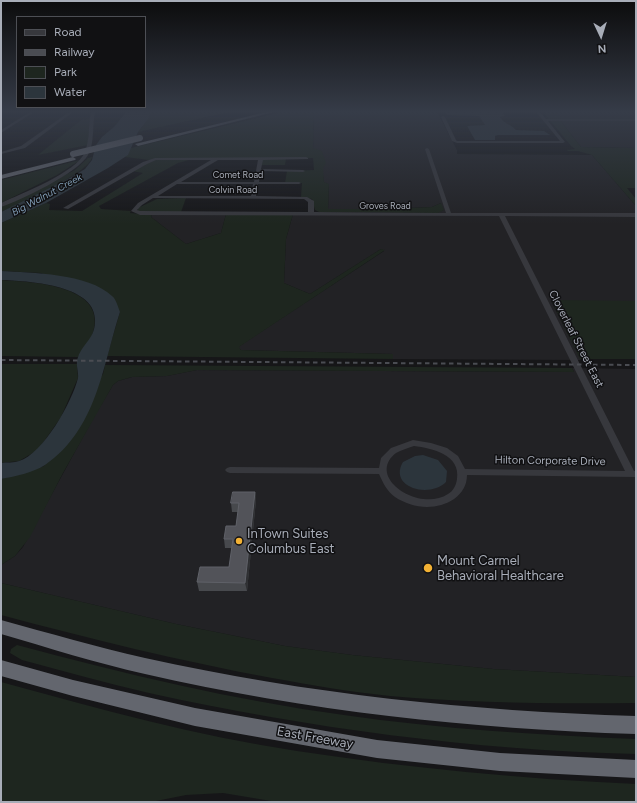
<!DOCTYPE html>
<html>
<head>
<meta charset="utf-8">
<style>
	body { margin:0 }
	#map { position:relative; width:637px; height:803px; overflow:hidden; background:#161618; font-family:Figtree,sans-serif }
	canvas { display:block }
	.frame { position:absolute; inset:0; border:2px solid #a8adb8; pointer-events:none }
	.legend { position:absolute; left:16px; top:16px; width:130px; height:92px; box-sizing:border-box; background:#111113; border:1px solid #4d4f55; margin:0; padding:5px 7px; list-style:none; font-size:12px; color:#a8adb8 }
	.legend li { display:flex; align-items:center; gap:8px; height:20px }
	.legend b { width:20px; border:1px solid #4d4f55 }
	.north { position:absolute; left:581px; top:16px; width:40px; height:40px; -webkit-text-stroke:3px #111113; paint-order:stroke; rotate:176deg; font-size:11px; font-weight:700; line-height:16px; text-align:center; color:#a8adb8 }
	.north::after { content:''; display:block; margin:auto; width:14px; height:18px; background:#a8adb8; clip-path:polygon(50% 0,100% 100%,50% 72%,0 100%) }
</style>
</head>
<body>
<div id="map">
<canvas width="637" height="803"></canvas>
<div class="frame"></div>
<ul class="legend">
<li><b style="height:5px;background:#37383d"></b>Road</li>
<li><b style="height:5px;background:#4a4c52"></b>Railway</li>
<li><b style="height:11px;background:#1e261f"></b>Park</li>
<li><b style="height:11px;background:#2c353c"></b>Water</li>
</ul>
<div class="north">N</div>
</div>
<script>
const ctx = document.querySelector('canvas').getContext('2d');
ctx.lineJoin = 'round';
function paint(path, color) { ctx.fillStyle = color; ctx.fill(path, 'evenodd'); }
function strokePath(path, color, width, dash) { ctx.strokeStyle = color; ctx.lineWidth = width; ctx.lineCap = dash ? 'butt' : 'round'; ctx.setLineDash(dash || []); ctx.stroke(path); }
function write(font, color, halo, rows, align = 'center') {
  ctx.font = font + ' Figtree,sans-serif'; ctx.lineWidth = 3; ctx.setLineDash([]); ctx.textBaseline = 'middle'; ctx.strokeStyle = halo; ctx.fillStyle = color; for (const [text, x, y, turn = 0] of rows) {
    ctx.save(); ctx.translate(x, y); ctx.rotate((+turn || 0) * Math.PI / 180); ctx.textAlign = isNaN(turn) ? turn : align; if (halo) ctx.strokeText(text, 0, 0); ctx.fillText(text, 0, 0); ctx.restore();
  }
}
paint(new Path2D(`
	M314,112H437L457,150V154L592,155L636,206V301H551L581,360L393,359L392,354L241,350L238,347L384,251L381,249L310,294L284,283L286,239L293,214L438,213L441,203L432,207L409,208V209H328L329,185L324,182L322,168L313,149Z
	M556,112H636V148L581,147L559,119Z
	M226,214L221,233L186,244L151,217L152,215Z
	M572,368L636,369V677L493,669L352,655L285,646L176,624L1,583V565L15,556L23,547L95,415L113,385L118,381L132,377L167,376L197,370L574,372Z`), '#222225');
paint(new Path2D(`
	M149,112H229L138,132L149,118Z
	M282,112H314L313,148L322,151L326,163L323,168L324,182L329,184L328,209H409V208L432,207L441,203L444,210L438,213L319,212L315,210L312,199L301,197L302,183H285L287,171L314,170L313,158L286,159L285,165H261L262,159H192L178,163L99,206L101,209L131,211L130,213L152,215L151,217L186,244L221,233L226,214H293L286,239L284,283L310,294L381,249L385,250L239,347L241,350L393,354V359L107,356L120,312L41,273L1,271V223L46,203L50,204L49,210L82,211L143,173L132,171L149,160L125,157L131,148Z
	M543,112H556L562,119H559L581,147L636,148V188H627L636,199V206L592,155L578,151H568L566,150L575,149L571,146Z
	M90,119L88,145L38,155L81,120Z
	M92,157C90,173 18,204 1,212V207L75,170L88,158Z
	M80,160L57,175L1,203V180Z
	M186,198L181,212H143L138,211V208L157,199Z
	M1,280C33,282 111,285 92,336C90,343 82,351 78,357L1,356Z
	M551,300L636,301V359H580Z
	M1,364H77L78,378L61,417L38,450L19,461L1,463Z
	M105,365L572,368L574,372L197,370L167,376L132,377L118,381L113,385L63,473L30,537L15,556L1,565V479L44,466L103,374Z
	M1,583L176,624L285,646L352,655L493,669L636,677V703C554,704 472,703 390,696C351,692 311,685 272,678C180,661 91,639 1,615Z
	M17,645C125,674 233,700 344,715C441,729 538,735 636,739V754C473,750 308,728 149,693C106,683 64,671 22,660L10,653L11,649Z
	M1,682C99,709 197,736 297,751C409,768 523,779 636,784V802H277L223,793L186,795L151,802H1Z`), '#1e261f');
paint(new Path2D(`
	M126,112H149V118L138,132L128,155L108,168L46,203L1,223V212L70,178L85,169L92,160L96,145L102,137L115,126Z
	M443,112H502L505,116L500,117C504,124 511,124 516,130L544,131L550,135H498L495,136V140H475L467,126L485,125L479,116L448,115Z
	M1,271C32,273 88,273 112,296C116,299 118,307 120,312C102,368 97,429 45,465C35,472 13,477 1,479V463C7,462 14,463 19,461C43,454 72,402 78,378C79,372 75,364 78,357C83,343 96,338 95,319C94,284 26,281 1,280Z
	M423,455L438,460L447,471L446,482C429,499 388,487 403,462L415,456Z`), '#2c353c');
paint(new Path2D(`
	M30,112H34L1,133V130Z
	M69,112H73L25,148L1,154V152L21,146Z
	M91,112H95C92,125 95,142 88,155C78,173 21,200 1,207V203C22,193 76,173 85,152C90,139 88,125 91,112Z
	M536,112H540L546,119H636V121H548L565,142L563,143H457L452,141L441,117L443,116L445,117L456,140L457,141H560Z
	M427,148L429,149L451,213H636V217L505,216L634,471H636V477L467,475C467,496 446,507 427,507C416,507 404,503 395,497C387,491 383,483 379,474L230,473L227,472L225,470L227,468L230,467L379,468L381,458L391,448L413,440L431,443L447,448L458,456L465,469L625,471L499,216L140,215L131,211L138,203L211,160H156L147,164L68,209L63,208L143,162L155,158L306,157L308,158V159L263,160L261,169L303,170L305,171L303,172L261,171L259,182H299L301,183L299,184H258L256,196L307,197L314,201V212L446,213L425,149ZM218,160H258L254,182H181ZM177,184H253L251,196H158ZM153,198L304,199L308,202V212L140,211L137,210L142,205ZM414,446C432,448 461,455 457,479C456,486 453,491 448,494C419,513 365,477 396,453C401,450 408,448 414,446Z`), '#37383d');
paint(new Path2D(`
	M266,112H274L138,146L135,144Z
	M73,157L76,159L75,160L1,179V175Z
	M1,620C49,633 96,647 145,658C307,694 471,711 636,716V734C471,729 306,711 145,674C96,663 49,648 1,634Z
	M1,660L73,680L195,708L377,740L500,753L636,760V778L500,771L377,758L195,726L73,696L1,676Z`), '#63666e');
strokePath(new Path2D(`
	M1,360L636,365`), '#4a4c52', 2, [4.5, 3.5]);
strokePath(new Path2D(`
	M73,154L140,138`), '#63666e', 6);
paint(new Path2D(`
	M255,492L256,500L247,591H199L197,582L229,567L232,548H225L224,539L236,526L238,512H232L231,503Z`), '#47494d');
paint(new Path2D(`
	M255,492L256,500L247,591L245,583Z`), '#2f3033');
const building = new Path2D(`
	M233,492H255L245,583L197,582L200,567H229L233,539H224L226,526H236L239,503H231Z`);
paint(building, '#525359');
strokePath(building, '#5f6168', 1);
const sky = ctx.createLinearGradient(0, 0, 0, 224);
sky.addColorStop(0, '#0c0c0d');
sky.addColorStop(0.5, '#363c48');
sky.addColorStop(1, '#363c4800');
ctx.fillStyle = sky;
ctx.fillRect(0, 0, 637, 224);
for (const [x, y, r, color] of [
	[239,541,4,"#f2b134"],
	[428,568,5,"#f2b134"]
]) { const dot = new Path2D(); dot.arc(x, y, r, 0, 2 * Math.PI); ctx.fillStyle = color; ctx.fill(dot); strokePath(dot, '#111113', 1.5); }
write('9px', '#a8adb8', '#111113', [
	["Comet Road",238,175],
	["Colvin Road",233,190],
	["Groves Road",385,206]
]);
write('italic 10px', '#7f9bb3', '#111113', [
	["Big Walnut Creek",47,195,-28]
]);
write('11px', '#a8adb8', '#111113', [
	["Cloverleaf Street East",576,339,63],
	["Hilton Corporate Drive",550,461,1]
]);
write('13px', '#a8adb8', '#111113', [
	["InTown Suites",247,534],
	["Columbus East",247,549],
	["Mount Carmel",437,561],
	["Behavioral Healthcare",437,576]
], 'left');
write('13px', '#a8adb8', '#111113', [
	["East Freeway",315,738,10]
]);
</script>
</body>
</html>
